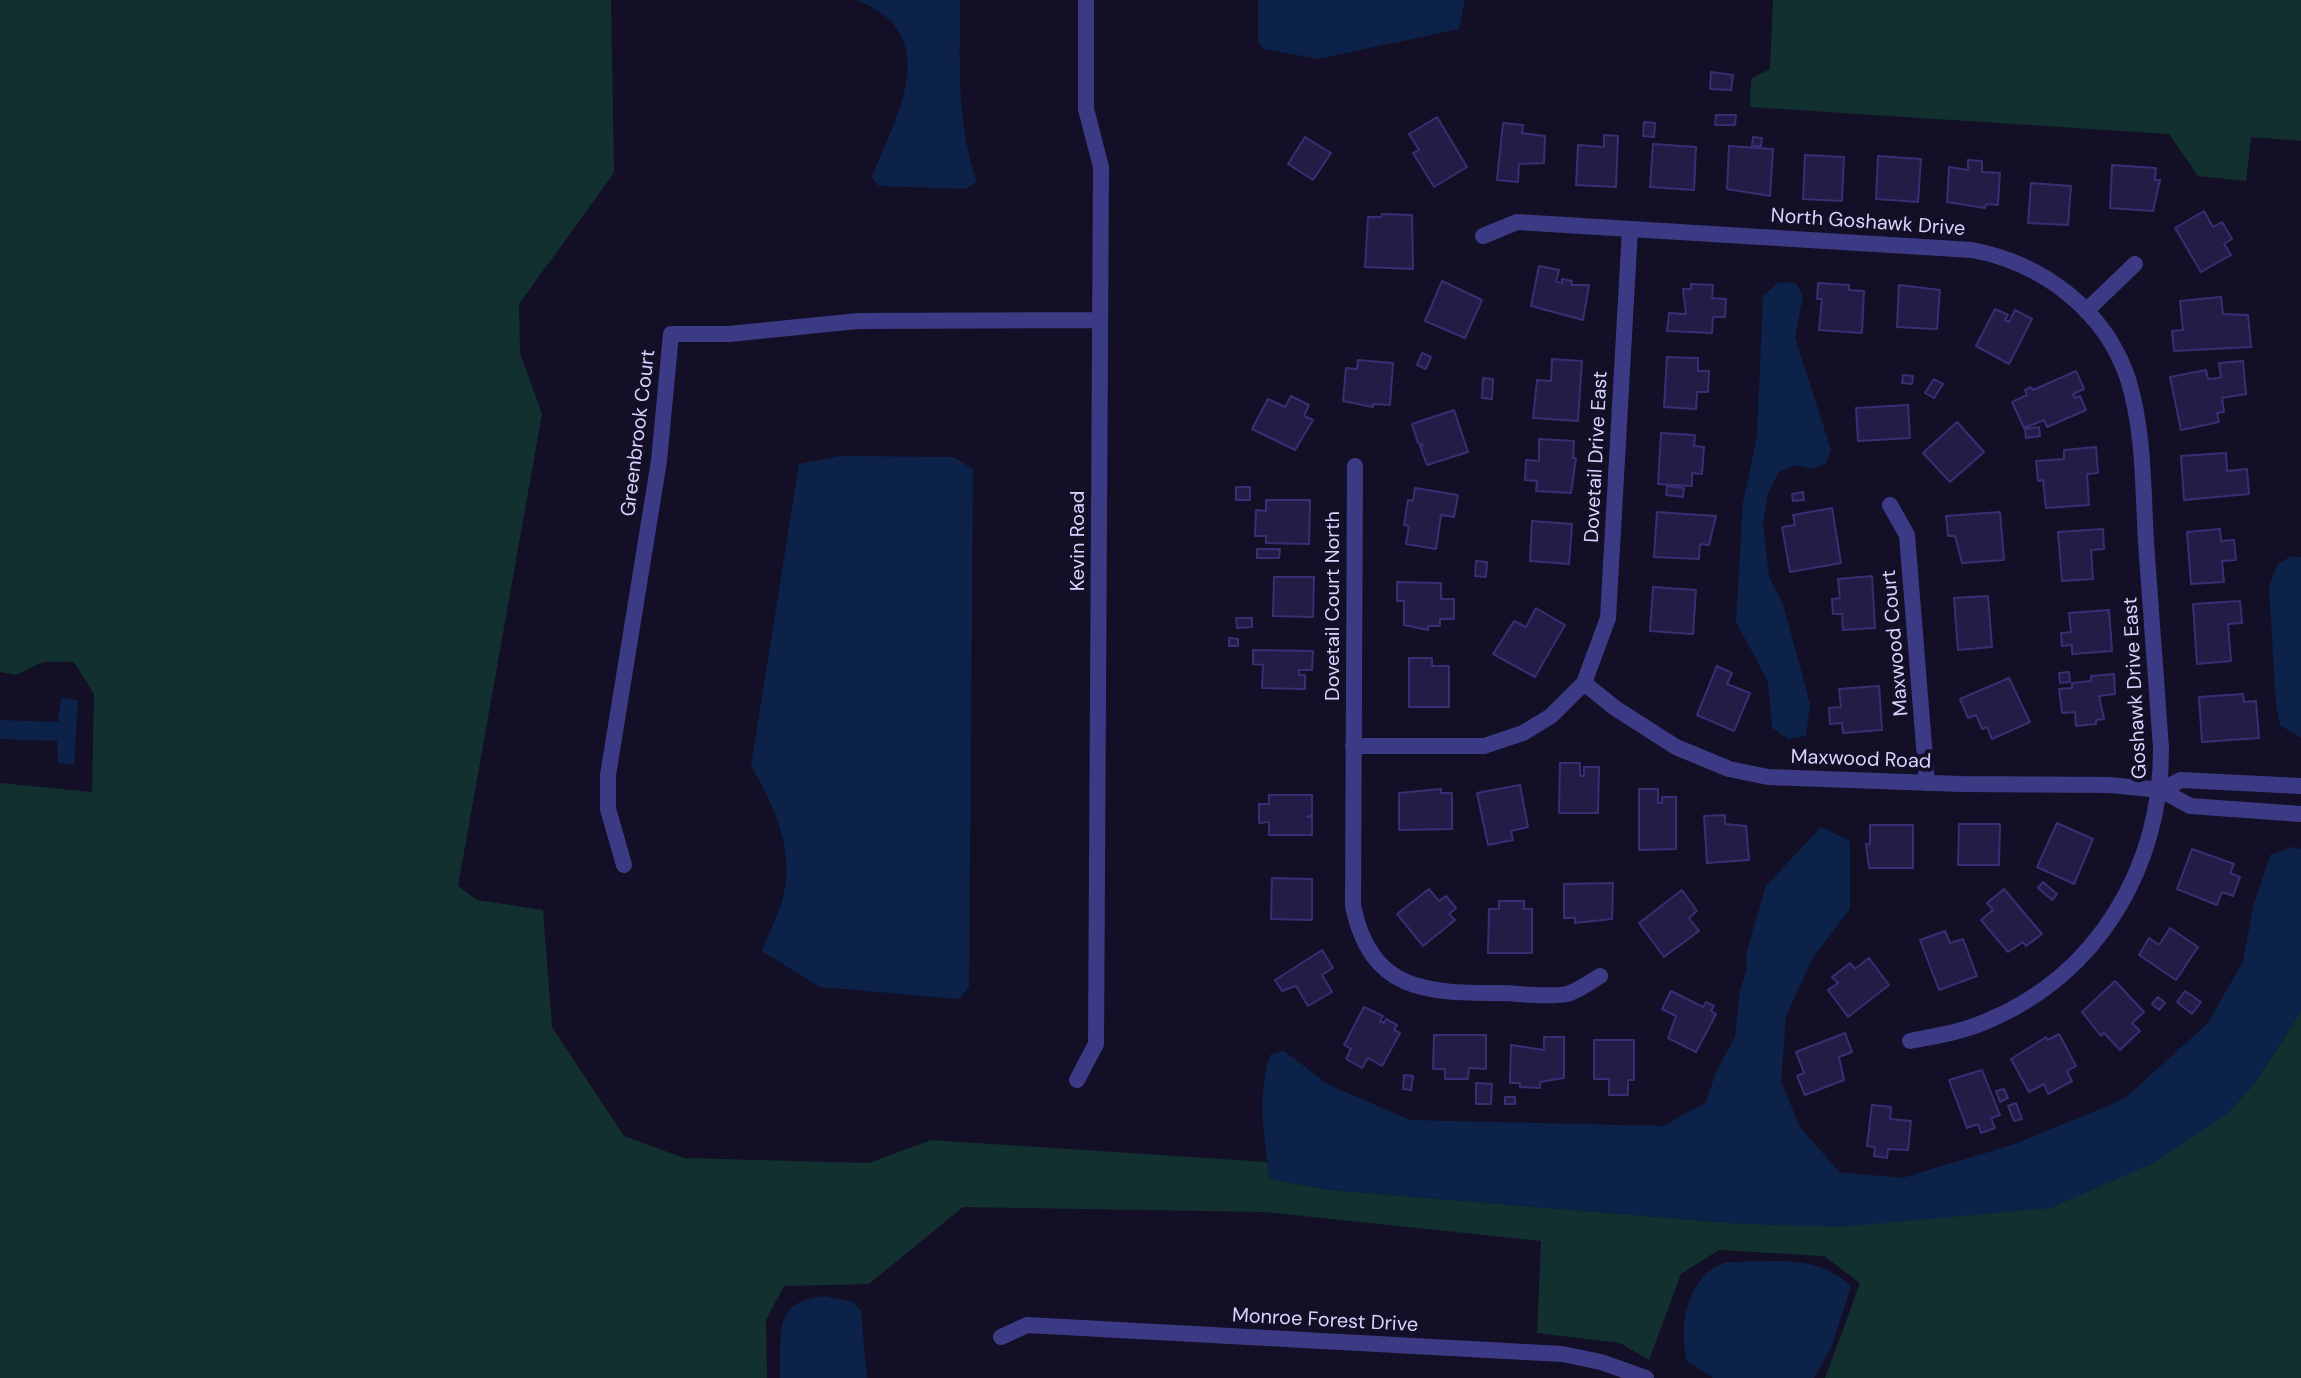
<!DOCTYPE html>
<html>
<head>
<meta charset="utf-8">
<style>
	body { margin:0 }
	canvas { display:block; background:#130f26 }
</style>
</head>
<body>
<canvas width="2301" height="1378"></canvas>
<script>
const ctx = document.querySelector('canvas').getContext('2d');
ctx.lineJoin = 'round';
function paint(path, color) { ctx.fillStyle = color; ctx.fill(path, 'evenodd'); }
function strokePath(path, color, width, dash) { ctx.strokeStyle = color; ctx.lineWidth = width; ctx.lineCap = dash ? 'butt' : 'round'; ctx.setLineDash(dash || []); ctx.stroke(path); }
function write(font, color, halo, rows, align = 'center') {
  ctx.font = font + ' "DM Sans",sans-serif'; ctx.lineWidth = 8; ctx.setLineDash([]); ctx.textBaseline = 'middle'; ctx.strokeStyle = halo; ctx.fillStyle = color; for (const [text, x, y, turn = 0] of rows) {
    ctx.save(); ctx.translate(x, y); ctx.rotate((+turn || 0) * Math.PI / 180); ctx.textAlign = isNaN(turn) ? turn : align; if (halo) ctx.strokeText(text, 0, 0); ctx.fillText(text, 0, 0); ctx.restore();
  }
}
paint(new Path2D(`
	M0,0H611L614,173L519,304L520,353L542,414L458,886L477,900L543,910L552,1027L624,1136L684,1158L869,1163L931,1140L1267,1162L1270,1179L1331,1190L1742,1224L2154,1163L2227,1114L2255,1083L2301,1011V1378H1825L1860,1283L1824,1256L1719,1250L1681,1274L1649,1360L1620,1343L1537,1333L1541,1241L1265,1212L963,1207L869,1284L784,1286L766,1320L767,1378H0V783L92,792L94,694L74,662H43L16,675L0,672Z
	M1773,0H2301V141L2251,137L2246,181L2198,176L2169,134L1750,107L1751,79L1770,69Z`), '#12302f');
paint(new Path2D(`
	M857,0H960C960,62 956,123 977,182L965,189L879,186L872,177C897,115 945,35 857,0Z
	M1258,0H1465L1459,29L1318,59L1264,49L1258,42Z
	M1795,282L1803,296L1795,337L1831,450L1826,464L1812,469L1795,465L1779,472L1768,493L1763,524L1769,577L1783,604L1810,704L1806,736L1788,739L1772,728L1768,681L1736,622L1743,502L1757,437L1763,296L1778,283Z
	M840,456L953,457L973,469L969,987L959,999L820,987L762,951C769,933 778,915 783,898C795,851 774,805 751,766L799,464Z
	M2291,556L2301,557V738L2280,725L2276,706L2269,587L2277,565Z
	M61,698L78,700L74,765L58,763L57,741L0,739V720L58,722Z
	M1821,827L1850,841V909L1812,959L1786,1016L1781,1081L1800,1127L1839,1172L1902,1178L2015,1144L2124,1099L2207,1024L2243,962L2253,907L2270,855L2291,847L2301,849V1011L2255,1083L2227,1114L2154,1163L2051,1208L1841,1227L1742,1224L1331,1190L1270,1179C1264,1137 1257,1097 1270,1055L1284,1051L1329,1085L1410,1120L1663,1126L1706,1102L1716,1072L1735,1037L1740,991L1747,968L1746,954L1766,886Z
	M1726,1262C1768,1262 1820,1253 1851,1287L1831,1348L1814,1378H1713L1687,1361C1678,1325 1687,1276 1726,1262Z
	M823,1296L853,1302L861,1311L867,1378H780C782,1336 771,1302 823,1296Z`), '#0c2248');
const building = new Path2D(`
	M1711,72L1733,75L1731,90L1710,89Z
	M1716,115H1736L1735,125H1715Z
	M1437,117L1467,167L1434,187L1413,153L1419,150L1409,134Z
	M1644,122L1655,123L1654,137L1643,136Z
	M1503,123L1523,125L1522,133L1545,136L1544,163L1519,164L1518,182L1497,180Z
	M1604,135L1618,136L1616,187L1576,185L1578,145L1604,147Z
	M1305,137L1331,153L1313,180L1288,164Z
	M1753,137L1762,138L1761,146H1752Z
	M1653,144L1696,147L1694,190L1650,187Z
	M1729,146L1773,149L1770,196L1727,189Z
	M1805,155L1844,157L1842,201L1803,199Z
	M1878,156L1921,159L1918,202L1876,199Z
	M1968,160L1982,161V172L2000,173L1998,205L1986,204L1985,208L1947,202L1949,167L1968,170Z
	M2112,165L2156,168L2155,180H2160L2153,211L2110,208Z
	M2031,183L2071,186L2068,225L2028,223Z
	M2204,211L2213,227L2222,222L2232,239L2224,244L2231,255L2201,272L2175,228Z
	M1382,214L1412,215L1413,269L1365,267L1368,217H1381Z
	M1539,266L1559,270L1556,282L1562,283V279L1572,281L1571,285H1589L1583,320L1531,306Z
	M1442,281L1482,300L1465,338L1425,321Z
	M1818,283L1849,285V290L1864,291L1862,333L1819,330L1822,299H1817Z
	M1691,284L1713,285L1712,298L1726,299L1725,317H1713L1712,333L1667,331L1669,313L1686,314L1683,289H1691Z
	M1899,285L1940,290L1937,329L1897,327Z
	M2221,297L2223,314L2248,315L2251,347L2174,351L2172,331L2183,330L2180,301Z
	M1995,309L2008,315L2005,320L2009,322L2015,310L2032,319L2009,364L1976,346Z
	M1422,353L1431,357L1426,369L1417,365Z
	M1667,357L1698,358V371H1709L1708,392H1697L1696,409L1664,407Z
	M1552,359L1582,361L1578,421L1533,418L1537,380L1551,381Z
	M1358,360L1393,363L1390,405L1373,404V407L1343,401L1346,368L1357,369Z
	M2243,361L2246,394L2222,398L2224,412L2217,413L2219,422L2181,430L2170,377L2206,370L2208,379L2218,378L2221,377L2219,363Z
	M2076,371L2084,389L2073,394L2075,398L2080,396L2086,410L2047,427L2044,420L2024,428L2012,402L2027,395L2025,390L2031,387L2033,390Z
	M1903,375L1913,376L1912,384L1902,383Z
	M1483,378L1493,379L1492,399L1482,398Z
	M1934,379L1943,384L1934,398L1925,393Z
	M1291,396L1309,405L1304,416L1313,420L1295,450L1252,429L1268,399L1285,407Z
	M1908,405L1910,438L1858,441L1856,408Z
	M1454,410L1468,452L1427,465L1420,446L1423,445L1418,443L1412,424Z
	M1957,422L1984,452L1950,482L1923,453Z
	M2039,427L2040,436L2026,438L2025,429Z
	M1661,433L1695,435L1694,446L1704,447L1702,474L1692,473V486L1658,484Z
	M1539,439L1574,441L1573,458H1576L1571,493L1536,491L1537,481L1525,480L1526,460L1539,461Z
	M2096,447L2098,473L2087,474L2089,505L2046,508L2043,480L2038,481L2036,461L2064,459V450Z
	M2226,453L2227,471L2247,469L2249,494L2184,500L2181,456Z
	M1667,486L1684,488L1683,497L1666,495Z
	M1236,487H1250V500H1236Z
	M1415,488L1458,495L1454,517L1441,515L1436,549L1406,544L1409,526L1404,525L1408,500L1413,501Z
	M1803,492L1804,500L1793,501L1792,494Z
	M1266,500H1310L1309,544L1266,543V536H1255L1256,510L1266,511Z
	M1832,508L1841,563L1790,572L1782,527L1795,525L1793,515Z
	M1657,512L1716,516L1709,545L1700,544L1699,559L1654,557Z
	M2000,512L2004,560L1962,563L1955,536H1948L1946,516Z
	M1532,521L1572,524L1569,564L1530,561Z
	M2103,529L2104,549L2091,550L2093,579L2062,581L2058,532Z
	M2220,529L2221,541L2234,540L2236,560L2222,561L2224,582L2191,584L2187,532Z
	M1257,549H1280L1279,558H1257Z
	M1476,561L1487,562L1486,577L1475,576Z
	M1872,576L1875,628L1843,630L1842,614H1833L1832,599L1840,598L1838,579Z
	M1274,577H1314L1313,617L1273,616Z
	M1397,582L1441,583V599H1454V619H1440V626H1428V630L1404,625V601H1397Z
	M1653,587L1696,590L1693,634L1650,631Z
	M1988,596L1992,647L1958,650L1954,598Z
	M2240,601L2242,623L2228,624L2231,661L2197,664L2193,604Z
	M1536,608L1565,625L1535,677L1493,654L1514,621L1526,627Z
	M2109,610L2112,651L2072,654V645L2062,646L2061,633L2071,632L2069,613Z
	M1236,618H1252V627L1237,628Z
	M1229,638L1238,639V646H1229Z
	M1253,650L1313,651L1312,670H1299V675H1305V689L1262,688L1263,665L1253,664Z
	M1409,658H1432V666H1449V707H1409Z
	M1717,666L1732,673L1727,684L1750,693L1734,731L1697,715Z
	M2069,672L2070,682L2060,683L2059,673Z
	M2114,674L2115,694L2099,696L2104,719L2096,720V724L2076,726L2075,712L2062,713L2059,689L2072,688V683L2091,681V676Z
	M2009,678L2030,722L1992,739L1987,727L1982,729L1976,715L1968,718L1960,699Z
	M1879,686L1882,730L1843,733L1842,723L1830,724L1829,708L1841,707L1839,689Z
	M2243,694L2244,702L2256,701L2259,738L2202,742L2199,697Z
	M1560,763H1580V776H1584V767H1599L1598,813H1559Z
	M1520,785L1528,827L1511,831L1513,840L1488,845L1477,793Z
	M1441,789V793H1452V829L1399,830V793Z
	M1639,789H1658V803H1662V797H1676V849L1639,850Z
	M1269,795H1312V815L1307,817H1312V835H1269V822L1259,823V804H1269Z
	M1725,815V824L1746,826L1749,860L1707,863L1704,816Z
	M2057,823L2093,839L2074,884L2037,867Z
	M1959,824H2000L1999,865H1958Z
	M1870,825H1913V868H1869L1866,844H1870Z
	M2192,849L2234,864L2230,873L2240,877L2233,896L2222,892L2217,905L2177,889Z
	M1272,878L1312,879V920L1271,919Z
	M2043,882L2057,894L2052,900L2038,888Z
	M1613,883L1612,919L1575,923V918H1564V884Z
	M1429,889L1439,901L1446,896L1456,908L1449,914L1455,920L1423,946L1397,914Z
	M2004,889L2042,934L2026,946L2023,942L2008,952L1981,920L1993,910L1987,903Z
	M1682,890L1697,911L1689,918L1699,931L1664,957L1639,923Z
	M1499,901H1524V909H1532V953H1488L1489,909H1499Z
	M2170,928L2198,947L2176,980L2139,955L2149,938L2159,945Z
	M1945,931L1950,943L1963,939L1977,976L1939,990L1920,940Z
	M1322,950L1333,968L1322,975L1332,992L1308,1006L1296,986L1282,991L1275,980Z
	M1869,958L1889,985L1848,1017L1828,990L1838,983L1832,977L1850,963L1855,969Z
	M2115,981L2144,1012L2132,1023L2140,1031L2120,1050L2104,1033L2101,1036L2082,1012Z
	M1671,991L1703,1007L1706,1002L1714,1006L1711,1011L1716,1014L1696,1052L1668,1038L1676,1016L1662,1009Z
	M2185,991L2201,1002L2192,1014L2177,1002Z
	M2158,997L2165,1003L2159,1010L2152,1004Z
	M1364,1007L1383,1016L1380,1021L1384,1023L1386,1019L1397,1025L1394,1030L1400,1033L1382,1066L1368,1058L1362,1068L1346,1059L1351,1049L1344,1045Z
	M1845,1033L1852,1052L1839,1057L1844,1080L1805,1095L1797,1076L1804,1073L1796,1052Z
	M2059,1034L2076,1066L2067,1071L2072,1081L2048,1094L2044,1084L2029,1092L2011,1059L2046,1037L2048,1040Z
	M1434,1035H1486V1069L1469,1068L1468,1079H1445V1069H1433Z
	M1544,1037H1564V1078L1540,1082V1088L1520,1087V1083H1510L1511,1045L1544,1050Z
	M1594,1040H1634V1080H1628V1095H1609V1079H1594Z
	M1982,1070L2000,1115L1991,1118L1995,1128L1981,1133L1978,1124L1967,1128L1949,1080Z
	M1404,1075L1413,1076L1411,1090L1403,1089Z
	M1476,1083L1492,1084L1491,1104H1476Z
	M2004,1089L2008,1098L2000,1102L1996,1091Z
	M1505,1097H1515V1104H1505Z
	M2016,1103L2022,1119L2014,1121L2008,1106Z
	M1872,1105L1891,1107L1890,1119L1911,1121L1908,1150L1888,1149L1887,1158L1874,1156L1875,1147L1867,1146Z`);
paint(building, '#241b47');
strokePath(building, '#3b2d73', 2);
strokePath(new Path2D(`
	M1483,236L1517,222L1972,250C2042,263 2105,310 2128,379C2144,430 2143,489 2146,542C2151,611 2156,680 2161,748C2162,866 2098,975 1987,1021C1962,1032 1936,1036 1910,1041
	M2086,311L2135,264
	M1355,466L1353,906C1371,991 1425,993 1499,993C1520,993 1546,998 1567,994C1578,991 1590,982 1600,976
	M1890,505L1907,535L1927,783
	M1584,683L1615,708L1676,747L1729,769L1768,777L1961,784L2110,785L2161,790L2190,806L2301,814
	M1353,746H1484L1523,733L1551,716L1584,683L1608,618L1630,229
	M2161,790L2181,780L2301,786
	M624,865L608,809V775L659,461L671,334H729L858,321L1100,320
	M1077,1080L1096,1044L1101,167L1086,109V0
	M1001,1337L1027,1325L1562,1354L1601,1362L1646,1378`), '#3d3a85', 16);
write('20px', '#d9d4ff', '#130f26', [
	["North Goshawk Drive",1868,223,4],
	["Greenbrook Court",639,433,-83],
	["Dovetail Drive East",1597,457,-87],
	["Kevin Road",1079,541,-90],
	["Dovetail Court North",1334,606,-90],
	["Maxwood Court",1896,643,-95],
	["Goshawk Drive East",2136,688,-93],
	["Maxwood Road",1861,760,2],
	["Monroe Forest Drive",1325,1321,3]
]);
</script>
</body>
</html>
